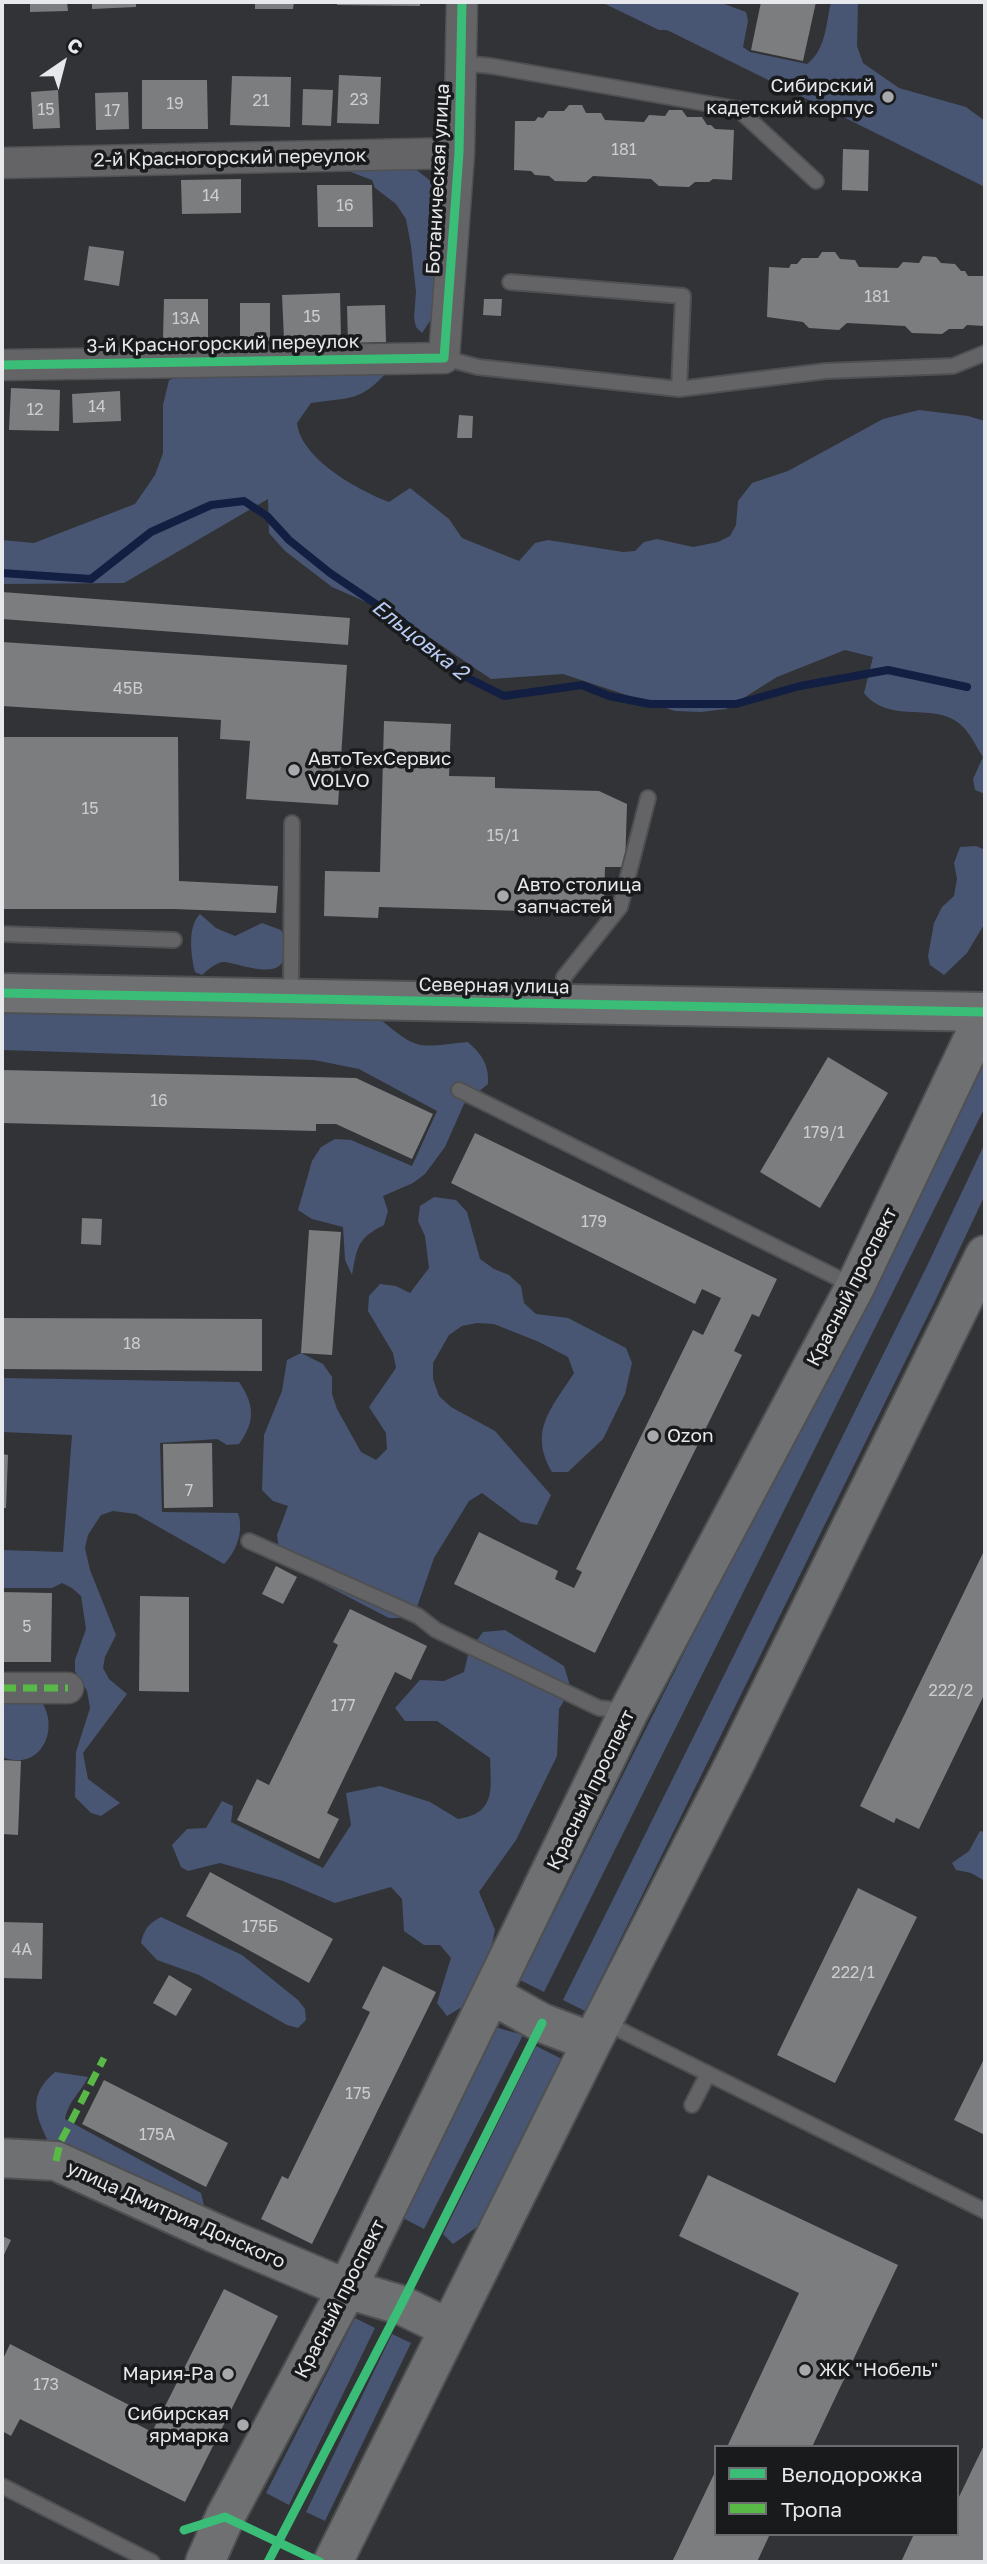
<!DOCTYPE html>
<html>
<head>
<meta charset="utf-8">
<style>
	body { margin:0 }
	#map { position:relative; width:987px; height:2564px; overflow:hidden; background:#313336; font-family:"Golos Text",sans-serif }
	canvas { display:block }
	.frame { position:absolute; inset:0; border:4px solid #e7e8eb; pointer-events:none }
	.legend { position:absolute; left:714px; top:2445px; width:245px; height:91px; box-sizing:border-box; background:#191a1c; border:2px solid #6b6c6f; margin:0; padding:9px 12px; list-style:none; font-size:21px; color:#e7e8eb }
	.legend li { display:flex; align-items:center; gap:14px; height:35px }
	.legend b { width:35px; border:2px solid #6b6c6f }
	.north { position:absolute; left:28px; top:28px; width:70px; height:70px; -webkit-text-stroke:5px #191a1c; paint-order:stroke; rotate:35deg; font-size:19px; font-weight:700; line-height:28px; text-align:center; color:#e7e8eb }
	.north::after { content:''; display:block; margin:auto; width:24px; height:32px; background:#e7e8eb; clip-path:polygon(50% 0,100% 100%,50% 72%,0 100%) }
</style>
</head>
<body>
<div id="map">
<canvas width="987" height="2564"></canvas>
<div class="frame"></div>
<ul class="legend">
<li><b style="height:9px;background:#3abd76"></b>Велодорожка</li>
<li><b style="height:9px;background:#58b947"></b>Тропа</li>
</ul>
<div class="north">С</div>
</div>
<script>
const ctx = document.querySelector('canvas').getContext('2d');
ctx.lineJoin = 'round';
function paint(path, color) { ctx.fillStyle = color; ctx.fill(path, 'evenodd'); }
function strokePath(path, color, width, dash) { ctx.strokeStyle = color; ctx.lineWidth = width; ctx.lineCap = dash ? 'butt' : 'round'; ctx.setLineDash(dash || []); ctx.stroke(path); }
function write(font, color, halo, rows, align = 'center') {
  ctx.font = font + ' "Golos Text",sans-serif'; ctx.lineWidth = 7; ctx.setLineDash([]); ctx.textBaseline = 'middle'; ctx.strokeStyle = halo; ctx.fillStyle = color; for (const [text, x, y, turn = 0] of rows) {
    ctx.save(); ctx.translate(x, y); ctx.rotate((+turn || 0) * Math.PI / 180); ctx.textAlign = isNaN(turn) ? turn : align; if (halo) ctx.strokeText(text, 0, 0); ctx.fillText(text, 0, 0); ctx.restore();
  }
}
paint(new Path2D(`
	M601,2H719L746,12L748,21L743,47L750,52L807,64C826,50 826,23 831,2H858L857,46L863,63L899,88L966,107L985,121V187L667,30H659Z
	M348,161L414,168L441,189L449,247L436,312L422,333L416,327L414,318L416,292L411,246L406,219L396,204L375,188L372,180L348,171Z
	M388,371C360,402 351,397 311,403L297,423C301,459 358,490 389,502L410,488L449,519L462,538L519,561L535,543L548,540L623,552L635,551L644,542L657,539L693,547L718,542L730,536L736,525L738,501L752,483L788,471L883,419L919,410L968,416L985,421V794L975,790L973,779L983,757C977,748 972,737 965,729C939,698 891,727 864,693L873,657L845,650L777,677L726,709L701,712L675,711L563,674L491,679L398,616L332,587L285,551L269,533L268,499L124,583L2,584V540L34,543L135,504L155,475L163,453V405L169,380L193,372Z
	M976,846L985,850V923L967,953L944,975L930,965L928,956L934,923L942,907L954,896L957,879L954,863L960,847Z
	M200,914L216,928L235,936L262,923L281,930C285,937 284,943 284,951C287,984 238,963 225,962C217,961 208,970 202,975L195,972C191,956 187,927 200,914Z
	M2,1010L379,1018C419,1052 417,1047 468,1042C482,1055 489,1064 488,1084L464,1104L445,1147L425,1174L413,1183L383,1196L388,1211L384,1225C357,1238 357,1248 352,1275L345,1260L343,1227L312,1219L298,1210L312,1161L321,1147L335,1139L351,1140L412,1166L437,1111L359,1069L314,1060L2,1050Z
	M984,1055L985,1107L544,1992L520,1980Z
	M985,1143V1195L935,1301L585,2011L563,2000L927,1266Z
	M434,1197L456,1200L467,1212L480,1259L494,1269L509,1275L521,1286L524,1303L536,1314L568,1318L626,1348L632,1363L625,1394L603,1439L568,1472H552C528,1430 552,1408 574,1373L568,1357L539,1342L494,1324L477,1323L462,1326L449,1335L433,1363V1379L439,1396L451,1407L495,1431L551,1495L537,1525L521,1522L482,1493L469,1501L434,1558L417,1607L405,1618H389L302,1573L279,1550L277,1535L288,1506L273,1501L262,1490L264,1435L282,1391L287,1360L301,1353L323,1364L332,1377V1394L337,1409L361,1452L376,1460L387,1449L386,1433L369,1407L396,1368L393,1353L368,1311L369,1296L380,1284L396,1286L410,1293L429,1268L425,1236L418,1221L420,1206Z
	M2,1378L239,1382C255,1405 255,1422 239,1444L227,1445L217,1439L160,1443L162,1512L238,1513C244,1530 237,1551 224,1564L136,1514L113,1511L101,1515L88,1535L85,1548L90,1570L116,1635L105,1657L103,1668L109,1679L127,1694L83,1753L88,1779L120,1803L101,1816L91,1813L75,1797L76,1752L90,1708L87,1691L75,1671V1660L86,1629L81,1596L72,1588L62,1583L52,1588H2V1550L63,1552L72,1435L2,1432Z
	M505,1630L564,1666L571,1689L559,1709L557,1756L516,1840L479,1892L495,1930L490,1954L462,2007L447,2016L437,2003L451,1958L440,1945H424L404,1931L402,1899L391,1887L335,1903L283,1881L220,1863L188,1871L181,1867L172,1845L187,1829L206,1828L222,1801L233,1806L231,1822L323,1868L351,1825L346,1793L380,1786L430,1802L458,1819C496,1813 491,1790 490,1758L437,1721H405L395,1708L420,1680L444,1681L464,1672L469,1651L483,1632Z
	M2,1675C12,1681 27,1686 35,1694C64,1721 44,1774 2,1757Z
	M980,1831L985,1832V1881L971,1873L956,1870L952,1863L969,1851Z
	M161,1917L242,1955L298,2000L305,2009L306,2020L298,2028L287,2025L199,1975L157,1960L141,1943C144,1929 149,1923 161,1917Z
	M495,2027L523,2035L424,2229L399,2216Z
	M536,2046L562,2059L480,2225L453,2244L443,2234Z
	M55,2072L88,2077C79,2095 69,2100 65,2119L201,2193L205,2210L49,2143C35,2114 27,2096 55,2072Z
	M355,2318L375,2328L289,2505L266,2493Z
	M392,2334L411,2343L325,2521L306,2512Z`), '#495673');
strokePath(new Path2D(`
	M2,573L91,579L151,532L211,505L244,501L267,516L289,540L330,573L404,623L460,674L504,696L582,685L609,696L650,704H736L800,686L888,670L967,687`), '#131f42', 8);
paint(new Path2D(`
	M30,2H67L68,11L30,12Z
	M92,2H136V7L92,9Z
	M255,2H294L293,9H255Z
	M337,2H420V6L337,5Z
	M761,2H816L803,61L751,50Z
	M339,75L381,77L379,124L337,123Z
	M232,76L291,77L290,127L230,125Z
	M142,80H207L208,129H142Z
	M303,89L333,90L331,126L302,125Z
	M58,90L60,128L33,129L31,92Z
	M128,92L129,129L96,130L95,93Z
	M569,105H582L586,113H601L605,120L644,122L649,115L665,116L669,110H682L687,117H702L707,125H711L715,129L734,130L732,180L713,179L709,182H695L689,187L659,186L651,179L593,176L586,182L555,181L549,176L535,175L531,171L514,170L515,121H535L538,117L543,118L548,111H564Z
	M843,149L869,150L868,191L842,190Z
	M241,179V213L182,214L181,180Z
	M317,185H372L373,227H318Z
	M89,246L124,251L119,286L84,280Z
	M822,252H835L840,259L855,260L859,267L898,268L903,262L919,263L923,256L936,257L941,263L955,264L961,271H965L968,276H985V326L967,325L963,329H949L942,334L912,333L905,326L847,323L839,330L809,328L803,322L767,317L769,267L789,268L791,264H797L802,258H818Z
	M340,293L341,338L284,339L282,295Z
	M164,299H208V339L163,338Z
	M484,299H502L501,316L483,315Z
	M240,303H270V341H240Z
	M385,305L386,342L348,343L347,306Z
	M11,388L60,390L59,431L9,430Z
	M120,391L121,421L73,423L72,394Z
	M459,415L473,416L472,438H457Z
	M2,592L350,618L348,645L2,619Z
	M2,642L347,665L338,805L246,799L250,741L220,739L221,720L2,706Z
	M384,721L451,724L449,776L495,777V788L599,791L627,804L625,867H605L604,907H596V913L379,907L378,918L324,916L325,871L380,872Z
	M2,737H178L179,881L278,886L276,913L174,909H2Z
	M828,1057L888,1093L820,1208L760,1172Z
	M2,1070L356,1078L433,1114L412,1159L336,1124H316V1131L2,1123Z
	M475,1133L777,1279L759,1317L752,1314L734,1351L742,1355L595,1653L454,1584L479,1532L558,1571L555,1579L574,1588L582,1572L576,1569L693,1330L703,1335L721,1298L702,1289L695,1304L451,1183Z
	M82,1218L102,1219L101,1245L81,1244Z
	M309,1230L341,1232L332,1355L301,1353Z
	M2,1318L262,1319V1371L2,1369Z
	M212,1443L213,1507L164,1508L163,1444Z
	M2,1454L8,1455L6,1508H2Z
	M985,1549V1693L919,1829L896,1818L894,1823L860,1806Z
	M276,1566L297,1577L283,1604L262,1594Z
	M2,1592L52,1593L51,1662H2Z
	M140,1596L189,1597V1692L139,1691Z
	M350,1609L427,1646L411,1680L395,1672L327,1813L339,1819L319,1859L237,1820L257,1779L269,1785L338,1645L333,1642Z
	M2,1760L21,1761L18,1835L2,1834Z
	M210,1872L333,1939L309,1983L186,1916Z
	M858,1888L917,1917L835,2083L777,2055Z
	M2,1922L43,1923L42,1979L2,1978Z
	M383,1966L436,1992L312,2244L261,2219L282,2176L288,2179L370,2012L362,2008Z
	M169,1975L192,1989L176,2016L153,2003Z
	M985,2057V2135L954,2120Z
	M104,2080L228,2143L206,2187L82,2124Z
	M708,2175L898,2265L812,2447H727L799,2293L679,2236Z
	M2,2236L11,2240L2,2259Z
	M224,2289L278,2316L185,2502L20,2419L11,2436L2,2431V2361L10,2344L137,2409L131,2421L152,2432Z
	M985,2443V2562H901L914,2534H957V2501Z
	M716,2470V2534H770L757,2562H672Z`), '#7c7d7f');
const lane = new Path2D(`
	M461,63L491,66L738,109L816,181
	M510,282L683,296L679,389
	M444,358L478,367L679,389L826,371L953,366L985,353
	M2,934L174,940
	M291,996L292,823
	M560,1003L564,977L620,907L648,798
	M459,1090L854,1286
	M249,1541L418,1616L436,1630L599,1708L628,1711
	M604,2022L985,2211
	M692,2105L708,2074
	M2,2486L152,2562`);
const street = new Path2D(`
	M2,163L459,153
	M2,365L444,358L459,153L462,2
	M2,1688H68`);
const secondary = new Path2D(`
	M2,993L985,1012
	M492,1995L542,2023L592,2042
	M2,2158L56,2161L217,2234L347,2289L401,2305L448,2328
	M205,2562L225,2517L347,2289L629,1711L855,1287L973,1039L985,1023
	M333,2562L592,2042L736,1761L985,1255`);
strokePath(lane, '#4f5052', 18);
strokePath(street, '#4f5052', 33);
strokePath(secondary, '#4f5052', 42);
strokePath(lane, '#646466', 14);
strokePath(street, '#646466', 30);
strokePath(secondary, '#6f7072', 38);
strokePath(new Path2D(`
	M2,1688H68
	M56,2161L60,2143L104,2058`), '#58b947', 7, [14, 7]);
strokePath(new Path2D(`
	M2,365L444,358L459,153L462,2
	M2,993L985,1012
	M184,2530L225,2517L320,2562
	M268,2562L401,2305L542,2023`), '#3abd76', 9);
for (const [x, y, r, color] of [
	[888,97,7,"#a7a9ac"],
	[294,770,7,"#a7a9ac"],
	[503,896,7,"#a7a9ac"],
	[653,1436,7,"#a7a9ac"],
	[805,2370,7,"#a7a9ac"],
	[228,2374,7,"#a7a9ac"],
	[243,2425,7,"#a7a9ac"]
]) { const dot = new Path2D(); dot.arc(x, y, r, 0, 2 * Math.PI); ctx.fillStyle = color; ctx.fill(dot); strokePath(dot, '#191a1c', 2.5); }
write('16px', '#cccdd0', null, [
	["23",359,100],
	["21",261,101],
	["19",175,104],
	["15",46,110],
	["17",112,111],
	["181",624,150],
	["14",211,196],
	["16",345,206],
	["181",877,297],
	["15",312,317],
	["13А",186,319],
	["14",97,407],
	["12",35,410],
	["45В",128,689],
	["15",90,809],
	["15/1",503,836],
	["16",159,1101],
	["179/1",824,1133],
	["179",594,1222],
	["18",132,1344],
	["7",189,1491],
	["5",27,1627],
	["222/2",951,1691],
	["177",343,1706],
	["175Б",260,1927],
	["4А",22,1950],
	["222/1",853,1973],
	["175",358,2094],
	["175А",157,2135],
	["173",46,2385]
]);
write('19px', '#e7e8eb', '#191a1c', [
	["Сибирский",874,86,"right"],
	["кадетский корпус",874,108,"right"],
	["АвтоТехСервис",308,759],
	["VOLVO",308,781],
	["Авто столица",517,885],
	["запчастей",517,907],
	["Ozon",667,1436],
	["ЖК \"Нобель\"",819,2370],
	["Мария-Ра",214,2374,"right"],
	["Сибирская",229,2414,"right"],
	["ярмарка",229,2436,"right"]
], 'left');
write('19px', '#e7e8eb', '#191a1c', [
	["2-й Красногорский переулок",230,158,-1],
	["Ботаническая улица",438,179,-87],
	["3-й Красногорский переулок",223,344,-1],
	["Северная улица",494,986,1],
	["Красный проспект",852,1287,-63],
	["Красный проспект",591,1790,-64],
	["улица Дмитрия Донского",176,2215,24],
	["Красный проспект",340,2299,-63]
]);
write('italic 21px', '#bbcdf7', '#191a1c', [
	["Ельцовка 2",420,640,38]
]);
</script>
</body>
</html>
